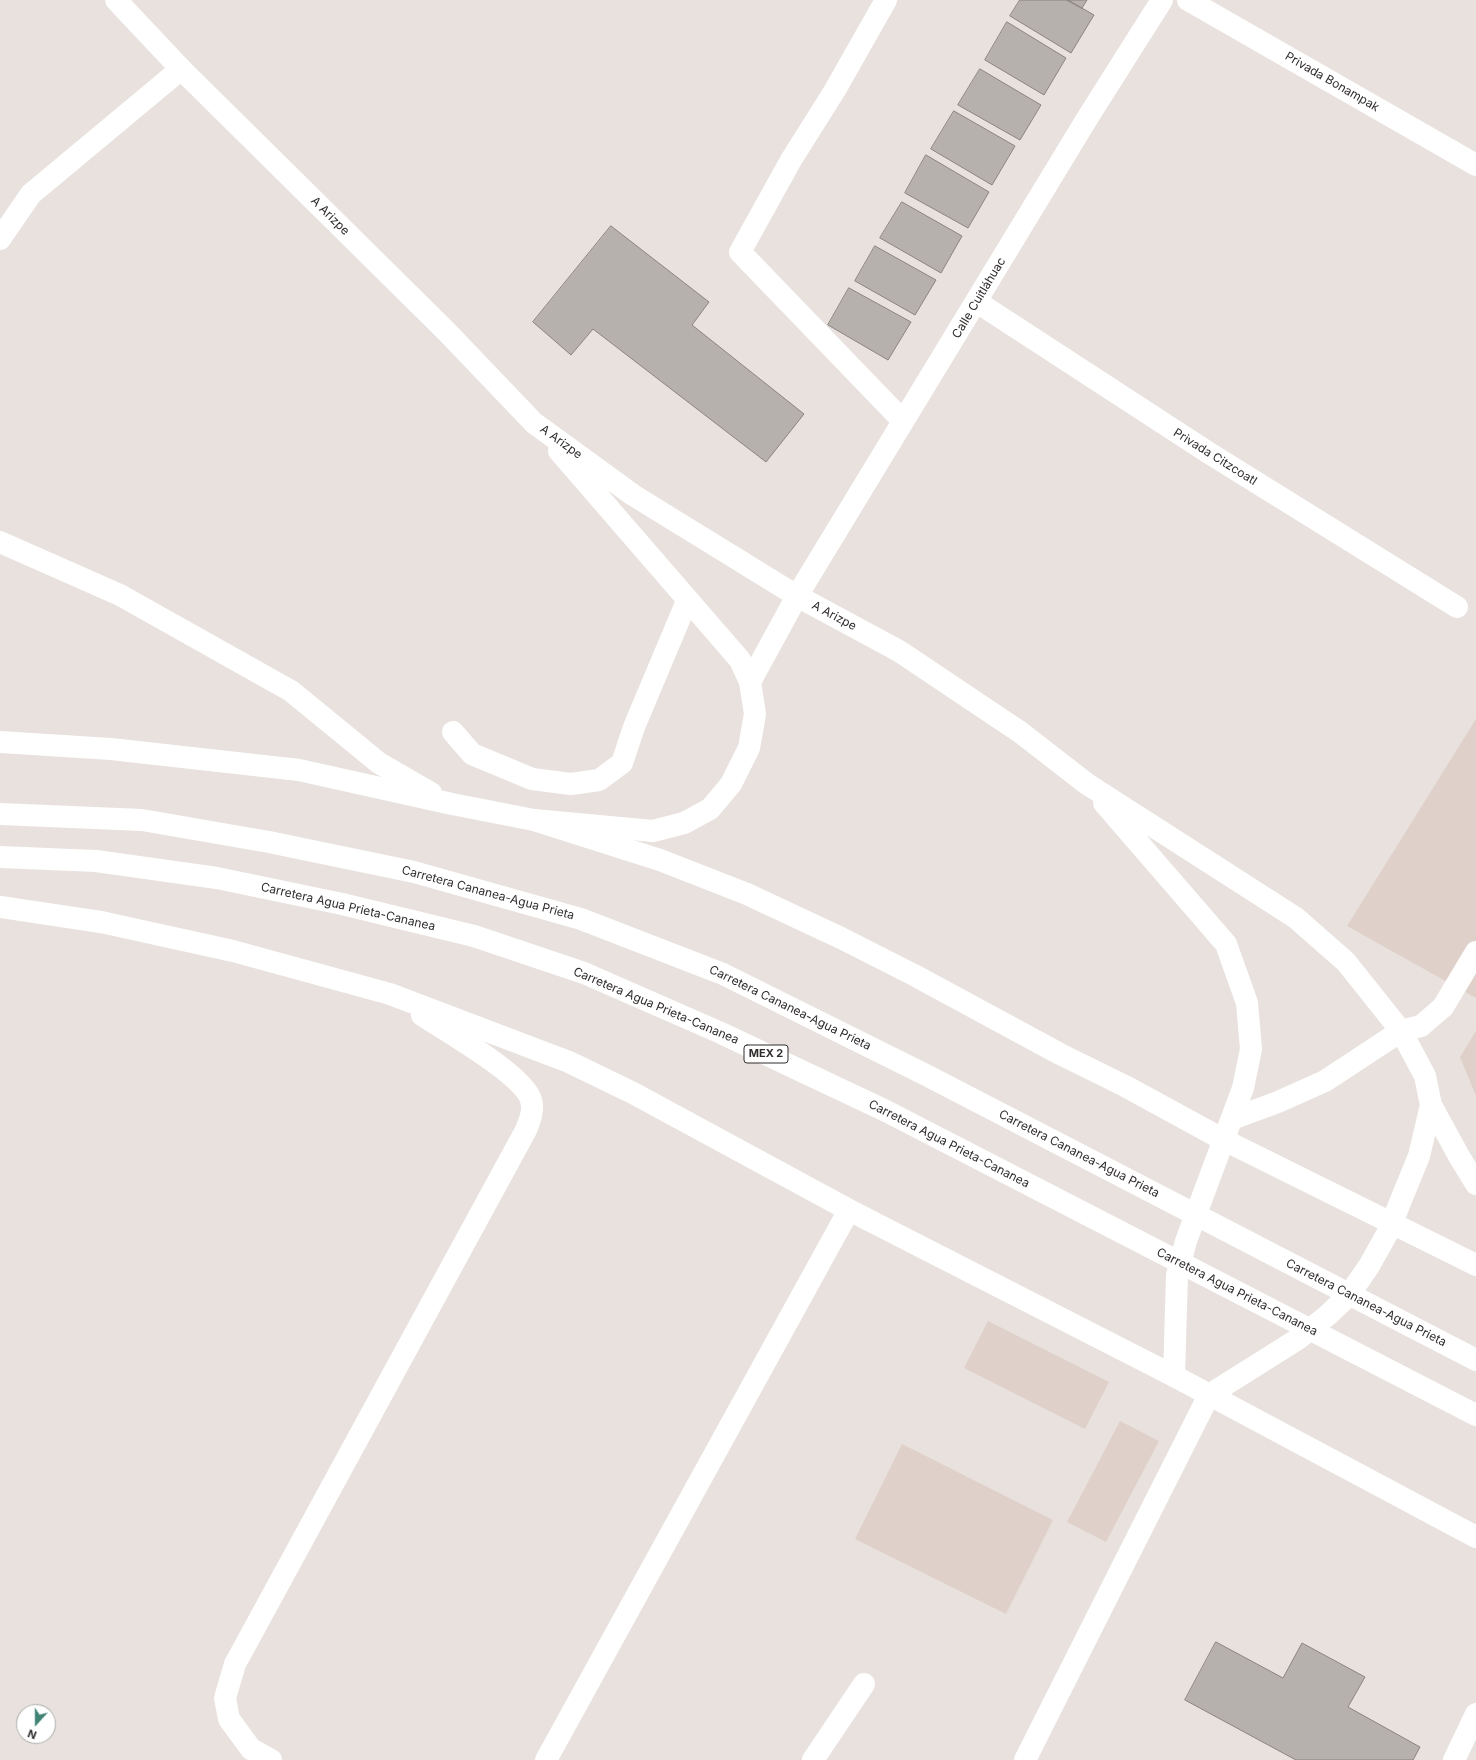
<!DOCTYPE html>
<html>
<head>
<meta charset="utf-8">
<style>
	body { margin:0 }
	#map { position:relative; width:1476px; height:1760px; overflow:hidden; background:#e8e1dd; font-family:Inter,sans-serif }
	canvas { display:block }
	.north { position:absolute; left:16px; top:1704px; width:40px; height:40px; box-sizing:border-box; background:#fff; border:1px solid #acabaa; border-radius:50%; rotate:201deg; font-size:11px; font-weight:700; line-height:16px; text-align:center; color:#2f2c2b }
	.north::after { content:''; display:block; margin:auto; width:14px; height:18px; background:#418475; clip-path:polygon(50% 0,100% 100%,50% 72%,0 100%) }
</style>
</head>
<body>
<div id="map">
<canvas width="1476" height="1760"></canvas>
<div class="north">N</div>
</div>
<script>
const ctx = document.querySelector('canvas').getContext('2d');
ctx.lineJoin = 'round';
function paint(path, color) { ctx.fillStyle = color; ctx.fill(path, 'evenodd'); }
function strokePath(path, color, width, dash) { ctx.strokeStyle = color; ctx.lineWidth = width; ctx.lineCap = dash ? 'butt' : 'round'; ctx.setLineDash(dash || []); ctx.stroke(path); }
function write(font, color, halo, rows, align = 'center') {
  ctx.font = font + ' Inter,sans-serif'; ctx.lineWidth = 3; ctx.setLineDash([]); ctx.textBaseline = 'middle'; ctx.strokeStyle = halo; ctx.fillStyle = color; for (const [text, x, y, turn = 0] of rows) {
    ctx.save(); ctx.translate(x, y); ctx.rotate((+turn || 0) * Math.PI / 180); ctx.textAlign = isNaN(turn) ? turn : align; if (halo) ctx.strokeText(text, 0, 0); ctx.fillText(text, 0, 0); ctx.restore();
  }
}
paint(new Path2D(`
	M1476,719V998L1347,926Z
	M1476,1031V1096L1460,1057Z
	M988,1321L1109,1382L1085,1429L964,1368Z
	M1120,1421L1159,1441L1106,1542L1067,1522Z
	M902,1444L1053,1520L1006,1614L855,1539Z`), '#dfd1c9');
const building = new Path2D(`
	M1020,0H1068L1094,15L1071,53L1010,16Z
	M1067,0H1087L1082,8Z
	M1007,22L1066,58L1044,95L985,60Z
	M980,69L1041,105L1020,140L958,105Z
	M954,111L1015,146L992,185L931,149Z
	M926,155L989,192L968,228L905,193Z
	M902,202L962,236L941,273L880,238Z
	M611,226L709,302L692,325L804,414L766,462L593,329L571,355L533,322Z
	M875,246L936,280L915,315L855,281Z
	M849,288L911,322L888,360L828,325Z
	M1216,1642L1283,1678L1302,1643L1365,1677L1348,1707L1420,1747L1413,1760H1296L1185,1700Z`);
paint(building, '#b7b1ad');
strokePath(building, '#8a8481', 1);
strokePath(new Path2D(`
	M886,0L835,90L791,160L740,252L903,421
	M1188,0L1476,165
	M0,239L31,194L181,69
	M977,302L1209,453L1457,607
	M0,542L120,595L291,691L379,763L431,793
	M797,596L1088,117L1162,0
	M453,732L472,754L532,779L571,784L599,780L622,763L634,727L687,601
	M0,742L111,749L299,770L452,804L534,820L660,860L747,894L841,938L914,975L1060,1054L1125,1086L1224,1140L1476,1265
	M0,907L101,922L233,951L390,994L569,1062L633,1093L849,1210L1174,1376L1476,1537
	M1232,1119L1278,1102L1325,1081L1401,1031L1421,1026L1443,1007L1476,952
	M271,1760L251,1749L229,1719L225,1698L235,1664L526,1130C530,1120 534,1110 531,1100C524,1075 446,1031 422,1015
	M546,1760L849,1210
	M813,1760L864,1684
	M1025,1760L1209,1395
	M1454,1760L1476,1714`), '#fff', 22);
strokePath(new Path2D(`
	M116,0L181,69L447,332L534,423L633,495L797,596L899,651L1020,732L1087,784L1296,918L1346,962L1401,1031L1425,1076L1431,1105L1419,1156L1388,1232L1369,1266L1349,1295L1328,1315L1298,1339L1209,1395
	M750,682L797,596
	M1104,803L1226,944L1247,1003L1251,1049L1243,1088L1186,1241L1177,1275L1174,1376
	M0,814L142,820L269,842L414,872L581,919L723,974L928,1076L1476,1360
	M534,820L653,831L684,823L710,809L731,784L749,748L755,714L750,682L740,660L559,451
	M0,857L96,861L217,878L342,904L474,936L584,973L721,1033L886,1111L1476,1415
	M1431,1105L1460,1158L1476,1184`), '#fff', 22);
for (const [x, y, w] of [
	[766,1054,44]
]) { const box = new Path2D(); box.roundRect(x - w / 2, y - 9, w, 18, 3); ctx.fillStyle = '#fff'; ctx.fill(box); strokePath(box, '#2f2c2b', 1); }
write('bold 11px', '#2f2c2b', null, [
	["MEX 2",766,1054]
]);
write('12px', '#2f2c2b', '#fff', [
	["Privada Bonampak",1332,82,30],
	["A Arizpe",330,216,45],
	["Calle Cuitláhuac",979,298,-59],
	["A Arizpe",561,442,36],
	["Privada Citzcoatl",1215,457,32],
	["A Arizpe",834,616,28],
	["Carretera Cananea-Agua Prieta",488,893,15],
	["Carretera Agua Prieta-Cananea",348,907,13],
	["Carretera Agua Prieta-Cananea",656,1006,23],
	["Carretera Cananea-Agua Prieta",790,1008,26],
	["Carretera Agua Prieta-Cananea",949,1144,27],
	["Carretera Cananea-Agua Prieta",1079,1154,27],
	["Carretera Agua Prieta-Cananea",1237,1292,27],
	["Carretera Cananea-Agua Prieta",1366,1303,27]
]);
</script>
</body>
</html>
